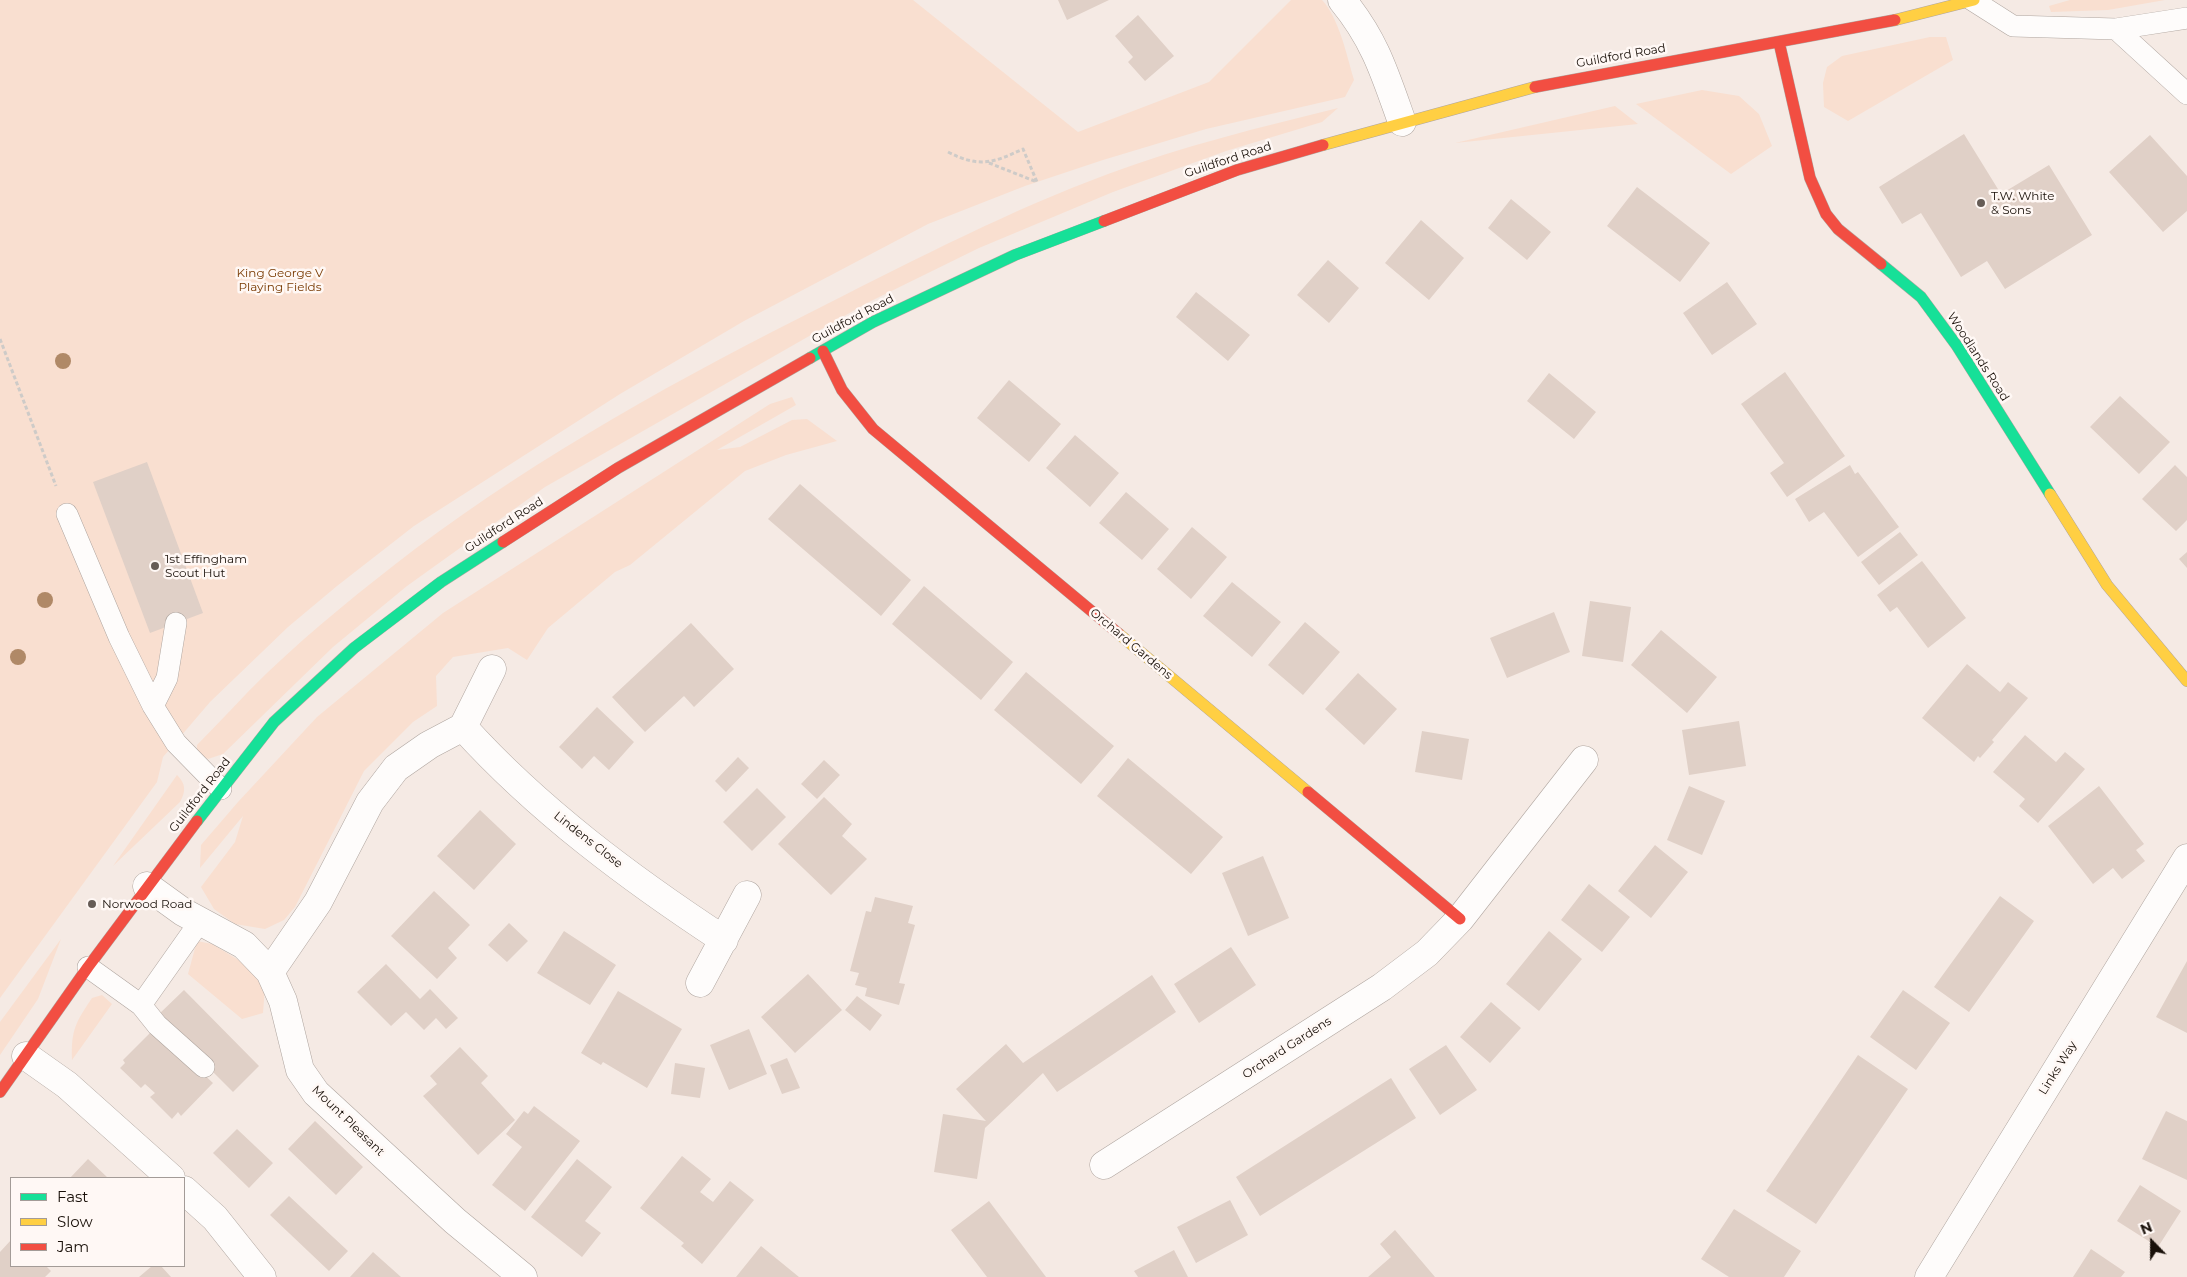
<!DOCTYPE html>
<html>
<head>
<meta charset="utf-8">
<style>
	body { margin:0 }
	#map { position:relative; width:2187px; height:1277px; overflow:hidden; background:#f5eae4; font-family:Montserrat,sans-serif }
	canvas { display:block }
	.legend { position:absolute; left:10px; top:1177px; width:175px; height:90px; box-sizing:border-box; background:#fff8f5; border:1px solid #a39b97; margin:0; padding:6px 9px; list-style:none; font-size:15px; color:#191009 }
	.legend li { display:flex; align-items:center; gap:10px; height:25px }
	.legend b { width:25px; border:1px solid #a39b97 }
	.north { position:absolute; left:2127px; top:1217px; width:50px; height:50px; -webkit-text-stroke:4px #fff8f5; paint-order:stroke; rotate:338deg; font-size:14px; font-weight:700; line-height:20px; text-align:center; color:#191009 }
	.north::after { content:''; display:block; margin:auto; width:18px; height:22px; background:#191009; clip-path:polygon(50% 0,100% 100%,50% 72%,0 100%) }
</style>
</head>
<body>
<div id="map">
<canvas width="2187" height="1277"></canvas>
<ul class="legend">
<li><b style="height:6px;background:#16e098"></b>Fast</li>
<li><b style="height:6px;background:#ffcf43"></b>Slow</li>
<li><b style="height:6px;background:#f24e42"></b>Jam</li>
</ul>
<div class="north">N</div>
</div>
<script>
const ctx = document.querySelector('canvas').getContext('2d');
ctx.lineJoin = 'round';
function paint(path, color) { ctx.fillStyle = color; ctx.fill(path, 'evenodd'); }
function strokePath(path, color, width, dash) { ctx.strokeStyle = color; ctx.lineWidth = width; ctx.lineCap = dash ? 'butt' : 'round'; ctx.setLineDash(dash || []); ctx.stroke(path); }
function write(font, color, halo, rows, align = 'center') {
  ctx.font = font + ' Montserrat,sans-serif'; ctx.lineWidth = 5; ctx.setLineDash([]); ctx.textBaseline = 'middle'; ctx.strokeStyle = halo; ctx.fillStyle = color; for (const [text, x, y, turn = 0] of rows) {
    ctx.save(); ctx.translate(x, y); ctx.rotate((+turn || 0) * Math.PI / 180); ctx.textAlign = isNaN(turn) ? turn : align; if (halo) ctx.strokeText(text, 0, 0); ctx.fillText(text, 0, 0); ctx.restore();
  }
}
paint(new Path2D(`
	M0,0H913L1078,132L1209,82L1291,0H1322C1339,18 1347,56 1354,80L1345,97L1206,129L1103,160L1025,186L928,224L744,321L620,394L414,526L337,586L288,627L210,702L163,757L157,782L0,998Z
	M2070,0H2165L2108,10L2051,12L2049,6Z
	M1930,37H1946L1953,60L1848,121L1824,107L1823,83L1827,67L1842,56Z
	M1702,90L1739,96L1759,114L1772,146L1731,174L1636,104Z
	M1615,106L1638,124L1455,143Z
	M1338,108L1322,122L1226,151L1113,192L979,248L867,303L545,487L407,586L333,647L223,754L208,759L197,752V745C221,721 243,696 267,673C313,629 364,588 415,549C542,454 683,376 825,305C918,258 1011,210 1108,174C1183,146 1261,127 1338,108Z
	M792,397L796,405L717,450L740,447L792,420L807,419L837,441L786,455L745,471L630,565L615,572L548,628L527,660L508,648L453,657L436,676L437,706L413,722L364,771L295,907L284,920L265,929L235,924L214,909L201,887L235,842L243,816L200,868L201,845L238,802L317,717L443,613L770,404Z
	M177,775C186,784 186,791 180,802L113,866Z
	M61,939L38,999L0,1055V1022Z
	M197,941L212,944L250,967L265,987L263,1013L242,1019L188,974Z
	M102,995L112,1004L72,1060C71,1029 76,1022 92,998Z`), '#f9dfd0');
paint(new Path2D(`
	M1058,0H1109L1067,20Z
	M1138,15L1174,56L1145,81L1128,62L1133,57L1115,36Z
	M1964,134L2001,194L2049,165L2092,235L2005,289L1987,261L1961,277L1921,213L1902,224L1879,187Z
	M2150,135L2187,176V211L2163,232L2109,172Z
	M1637,187L1710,243L1680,282L1607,226Z
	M1511,199L1551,232L1527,260L1488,228Z
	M1421,220L1464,258L1429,300L1385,263Z
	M1328,260L1359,288L1329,323L1297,295Z
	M1727,282L1757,324L1712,355L1683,313Z
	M1196,292L1250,335L1228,361L1176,317Z
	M1785,372L1845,456L1787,497L1770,473L1784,463L1741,404Z
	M1549,373L1596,412L1574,439L1527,401Z
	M1009,380L1061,424L1029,462L977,418Z
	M2120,396L2170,442L2139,474L2090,427Z
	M1075,435L1119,473L1090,507L1046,468Z
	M147,462L203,613L150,633L93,482Z
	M1850,465L1855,474L1858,472L1899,527L1858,557L1824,512L1809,522L1795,499Z
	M2175,465L2187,477V520L2176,531L2142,499Z
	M800,484L911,580L881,616L768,519Z
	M1126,492L1169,529L1142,560L1099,523Z
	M1192,527L1227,557L1191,599L1157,569Z
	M1900,532L1918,555L1879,585L1861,562Z
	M2187,552V568L2179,559Z
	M1922,561L1966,618L1928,648L1897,607L1890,612L1877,595Z
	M1232,582L1281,622L1252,657L1203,616Z
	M924,586L1013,662L981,700L892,624Z
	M1590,601L1631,607L1623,662L1582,656Z
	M1554,612L1570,652L1507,678L1490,638Z
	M1305,622L1340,652L1303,695L1268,665Z
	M691,623L734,669L694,707L684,696L645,732L612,697Z
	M1661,630L1717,677L1687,713L1631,665Z
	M1967,664L2000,692L2008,682L2028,698L1992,740L1994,742L1980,758L1978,756L1974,762L1922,718Z
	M1026,672L1114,746L1081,784L994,710Z
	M1358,673L1397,709L1364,745L1325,709Z
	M597,707L634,742L609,770L594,756L582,769L559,747Z
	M1739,721L1746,766L1689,775L1682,730Z
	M1422,731L1469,739L1462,780L1415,772Z
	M2025,735L2056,762L2065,752L2085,769L2038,823L2019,806L2025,799L1993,772Z
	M738,757L749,768L726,792L715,781Z
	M1128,758L1223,837L1191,874L1097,796Z
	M824,760L840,775L817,799L801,784Z
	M1689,786L1725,801L1702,855L1667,840Z
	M2099,786L2144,844L2136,850L2145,861L2122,879L2113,868L2093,884L2048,826Z
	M757,788L786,817L752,851L723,822Z
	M824,797L852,824L842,836L867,859L831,895L778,844Z
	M480,810L516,844L474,890L437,856Z
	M1655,845L1688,872L1651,918L1618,891Z
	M1263,856L1289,918L1248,936L1222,873Z
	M1589,884L1630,917L1602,952L1561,920Z
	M434,891L470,925L448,948L457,958L437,979L391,936Z
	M2000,896L2034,921L1969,1012L1934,987Z
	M875,897L913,906L908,923L915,925L899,983L905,984L899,1005L865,996L867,988L855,985L859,973L850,971L866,911L871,912Z
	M509,923L528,941L507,962L488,945Z
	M564,931L616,965L590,1005L537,973Z
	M1549,931L1582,959L1539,1011L1506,984Z
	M1231,947L1256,985L1199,1023L1174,984Z
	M2187,961V1033L2156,1017Z
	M386,964L420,999L430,989L458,1018L446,1029L436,1018L424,1030L406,1012L391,1026L357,992Z
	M808,974L842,1010L795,1053L761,1017Z
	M1152,975L1176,1012L1057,1092L1043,1073L985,1128L977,1179L934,1172L943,1114L986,1121L956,1089L1006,1044L1023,1063Z
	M184,990L259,1066L233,1092L157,1016Z
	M1903,990L1950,1023L1916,1070L1870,1037Z
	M618,991L682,1029L647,1088L603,1062L601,1065L581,1053Z
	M857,996L882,1015L870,1031L845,1010Z
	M1491,1002L1521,1028L1490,1063L1460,1037Z
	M749,1029L767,1074L729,1090L710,1045Z
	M151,1032L184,1056L213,1083L181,1116L178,1112L172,1119L150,1097L155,1093L145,1084L141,1088L120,1068L125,1063L123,1060Z
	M1446,1045L1477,1090L1440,1115L1409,1069Z
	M460,1047L488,1076L481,1083L515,1120L478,1155L423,1096L437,1084L430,1076Z
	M1858,1055L1908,1089L1816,1224L1766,1191Z
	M787,1058L800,1088L782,1094L770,1065Z
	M675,1063L705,1068L700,1098L671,1094Z
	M1391,1078L1416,1118L1260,1216L1236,1177Z
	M534,1106L580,1141L525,1211L492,1185L522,1147L506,1134L524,1111L528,1114Z
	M2166,1111L2187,1121V1180L2142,1159Z
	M315,1121L363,1167L336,1195L288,1149Z
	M237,1129L273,1163L249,1188L213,1153Z
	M682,1156L711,1179L700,1192L713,1202L730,1181L754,1200L702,1264L681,1246L684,1243L640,1208Z
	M88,1159L108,1178H70Z
	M577,1159L612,1187L585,1221L601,1233L582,1257L531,1217Z
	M2140,1185L2181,1211L2158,1247L2117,1221Z
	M289,1196L348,1251L329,1271L270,1215Z
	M1230,1200L1248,1235L1196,1263L1177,1227Z
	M989,1201L1046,1277H987L951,1230Z
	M1734,1209L1801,1251L1784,1277H1729L1701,1259Z
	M1395,1230L1435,1277H1368L1391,1257L1380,1244Z
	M11,1240V1266H46L51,1271L45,1277H0V1252Z
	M761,1246L799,1277H736Z
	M2091,1249L2125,1272L2121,1277H2073Z
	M1174,1250L1188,1277H1138L1134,1271Z
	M373,1252L401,1277H350Z
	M152,1266H161L171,1277H139Z`), '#e0d0c7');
const lane = new Path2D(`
	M1972,0L2013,26L2116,29L2187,18
	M2116,29L2187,94
	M67,514L119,637L153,706L176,743L221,789
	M153,706L167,678L176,623
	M88,967L141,1005L201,920
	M141,1005L157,1025L204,1067`);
const street = new Path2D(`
	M1342,0C1375,40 1385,74 1402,122
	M463,727C538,810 631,879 724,940
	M147,886L183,912L244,945L270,972L283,1001L300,1070L316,1093L455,1221L523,1277
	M270,972L318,902L370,802L396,768L429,745L463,727L492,669
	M700,983L747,895
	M26,1056L67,1085L171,1178
	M1104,1165L1382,987L1427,953L1460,919L1584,760
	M184,1190L215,1218L262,1277
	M1929,1277L2187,858`);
const fast = new Path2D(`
	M1881,264L1921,297L1957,346L2050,494
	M810,358L873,322L1015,255L1104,221
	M197,821L274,722L354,648L441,582L503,542`);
const slow = new Path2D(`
	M1895,20L1974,0
	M1323,145L1535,87
	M2050,494L2107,585L2187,681
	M1119,634L1308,792`);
const jam = new Path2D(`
	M1779,42L1810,178L1826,214L1838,229L1881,264
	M1535,87L1895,20
	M1104,221L1237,170L1323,145
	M823,351L842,390L873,429L1119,634
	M503,542L618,468L810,358
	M1308,792L1460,919
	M0,1092L88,967L197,821`);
strokePath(lane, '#afa59f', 22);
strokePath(street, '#afa59f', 29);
strokePath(fast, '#afa59f', 12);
strokePath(slow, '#afa59f', 12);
strokePath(jam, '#afa59f', 12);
strokePath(new Path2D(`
	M948,152C979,168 993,163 1023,149L1037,182
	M989,163L1037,182
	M0,339L56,486`), '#cecbc8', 3, [4, 2.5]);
strokePath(lane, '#fefcfb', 21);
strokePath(street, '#fefcfb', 28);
strokePath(fast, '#16e098', 11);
strokePath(slow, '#ffcf43', 11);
strokePath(jam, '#f24e42', 11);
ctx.fillStyle = '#b08967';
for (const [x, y] of [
	[63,361],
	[45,600],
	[18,657]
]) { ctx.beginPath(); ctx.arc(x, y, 8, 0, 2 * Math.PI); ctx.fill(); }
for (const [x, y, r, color] of [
	[1981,203,5,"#665c56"],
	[155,566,5,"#665c56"],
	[92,904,5,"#665c56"]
]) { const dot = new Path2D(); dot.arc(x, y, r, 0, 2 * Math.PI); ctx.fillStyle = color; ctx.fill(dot); strokePath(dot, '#fff8f5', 2); }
write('12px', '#191009', '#fff8f5', [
	["Guildford Road",1621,56,-10],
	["Guildford Road",1228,160,-18],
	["Guildford Road",853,319,-28],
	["Woodlands Road",1978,357,57],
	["Guildford Road",504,525,-33],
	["Orchard Gardens",1131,644,40],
	["Guildford Road",200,795,-52],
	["Lindens Close",588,840,38],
	["Orchard Gardens",1287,1048,-33],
	["Links Way",2058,1068,-58],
	["Mount Pleasant",348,1121,44]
]);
write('12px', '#191009', '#fff8f5', [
	["T.W. White",1991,196],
	["& Sons",1991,210],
	["1st Effingham",165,559],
	["Scout Hut",165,573],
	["Norwood Road",102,904]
], 'left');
write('12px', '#783901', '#fff8f5', [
	["King George V",280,273],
	["Playing Fields",280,287]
]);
</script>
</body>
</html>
